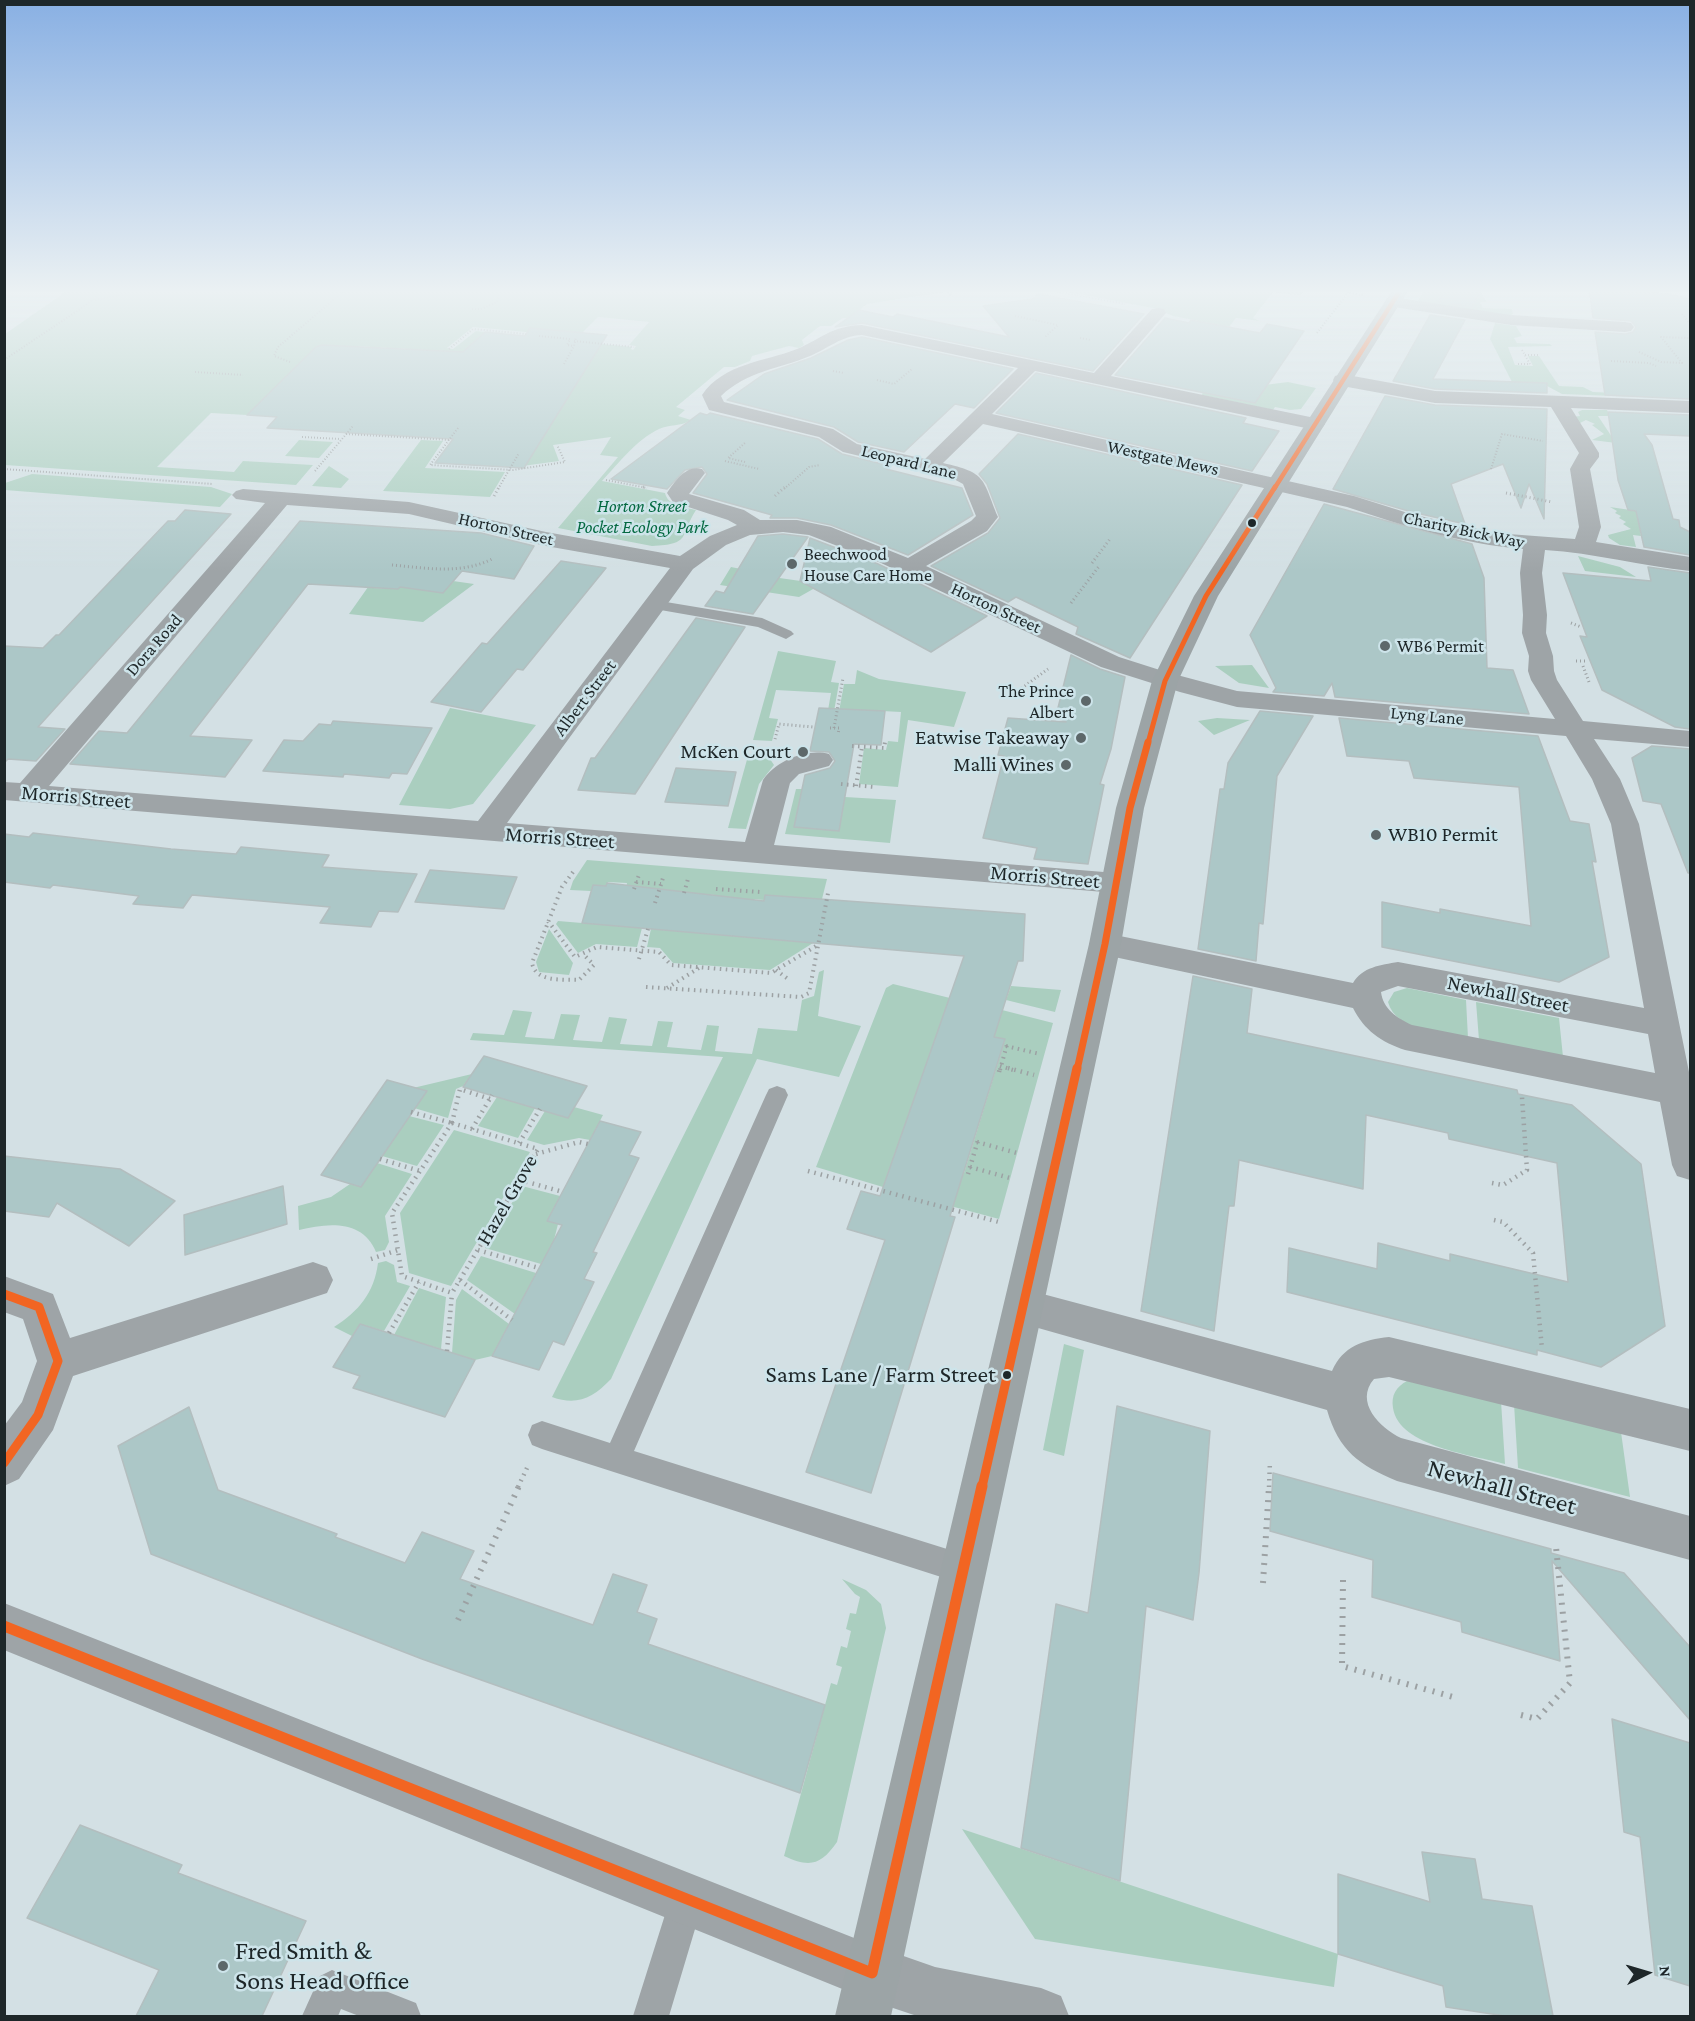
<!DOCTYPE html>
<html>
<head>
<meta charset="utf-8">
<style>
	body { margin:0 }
	#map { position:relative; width:1695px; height:2021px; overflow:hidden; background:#d3e0e4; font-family:"Crimson Pro",serif }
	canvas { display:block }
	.frame { position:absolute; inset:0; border:6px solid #1e2729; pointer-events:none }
	.north { position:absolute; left:1617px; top:1943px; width:60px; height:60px; -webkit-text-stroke:4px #cde4ea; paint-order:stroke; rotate:85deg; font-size:16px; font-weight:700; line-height:24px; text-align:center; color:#1e2729 }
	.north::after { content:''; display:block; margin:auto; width:21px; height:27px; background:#1e2729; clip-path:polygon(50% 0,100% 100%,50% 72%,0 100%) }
</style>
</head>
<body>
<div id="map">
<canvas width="1695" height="2021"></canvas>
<div class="frame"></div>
<div class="north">N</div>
</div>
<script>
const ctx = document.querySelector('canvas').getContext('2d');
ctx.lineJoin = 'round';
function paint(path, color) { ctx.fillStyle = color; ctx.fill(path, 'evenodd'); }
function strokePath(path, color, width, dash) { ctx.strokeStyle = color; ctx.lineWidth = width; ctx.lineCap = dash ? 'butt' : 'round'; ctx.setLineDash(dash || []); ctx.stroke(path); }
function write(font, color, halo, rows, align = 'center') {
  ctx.font = font + ' "Crimson Pro",serif'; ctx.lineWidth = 5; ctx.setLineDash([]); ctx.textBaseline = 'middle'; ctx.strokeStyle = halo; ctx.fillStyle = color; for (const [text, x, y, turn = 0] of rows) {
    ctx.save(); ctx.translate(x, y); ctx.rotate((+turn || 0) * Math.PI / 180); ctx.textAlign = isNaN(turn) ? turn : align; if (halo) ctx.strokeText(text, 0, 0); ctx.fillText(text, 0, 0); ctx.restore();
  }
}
paint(new Path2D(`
	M4,289H965L867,304L849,318H843L831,326H820L802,340L804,345L799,348L789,346L752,356L750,361L735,367H724L676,407L685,410L678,416L691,420C680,427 670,424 659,429C636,440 619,463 602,481L665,493C668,506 684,507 696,510C679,537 692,544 652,546L558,528L618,457L600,455L611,437L553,445L559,461L515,467L581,342L632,347L631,349L633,350L636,346L629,345L649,322L598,317L578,337L473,327L447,348L453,349L476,331L485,332L470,347L552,357L353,346L343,357L288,375L247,415L211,413L157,467L234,472L243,461L313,465L296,485L5,465V334L68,290L5,291Z
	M1052,289H1307L1299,295L1273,292L1253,318L1260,321L1236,318L1229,327L1173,316L1158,309Z
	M1425,289H1479L1487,302H1480L1483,308L1512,309L1513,314L1508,317L1417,302Z
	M1495,323L1516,326L1522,336L1514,338L1517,343L1550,344L1552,346L1508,347L1515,365L1533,366L1528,356H1539L1559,386L1583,387L1593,392L1690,396V399L1562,394L1547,386L1512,382L1490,339Z
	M1288,382L1316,388L1301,409L1290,410L1275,407L1273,410L1202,395L1204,386L1225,390Z
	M1582,410H1607L1610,416H1598L1616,443L1592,440L1604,434L1592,425L1595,424L1586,420L1576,425L1572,417L1580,416L1578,412Z
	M299,440L333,442L319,458L285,456Z
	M421,440L443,441L425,468L505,472L490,497L383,491Z
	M329,466L349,479L341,488L312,486Z
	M32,474L211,487L232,494L220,507L5,490V483Z
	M1610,507L1637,511L1641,536L1633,535L1636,547L1620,545L1609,538L1608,535L1631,529L1623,524L1626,522L1619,518L1621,516L1615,513L1617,511Z
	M1578,556L1620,567L1636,577L1585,571Z
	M731,567L746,570L744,573L822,584L799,597L720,585Z
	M407,576L443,593L453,581L474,584L423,622L349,614L373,580V588L398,589Z
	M778,651L836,661L831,682L839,683L833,717L827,716L831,693L776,690L769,718L778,719L772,741L753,740Z
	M1252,665L1269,688L1239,683L1215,666Z
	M857,670L879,679L966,692L954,727L908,720L898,787L859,784L864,748L886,750L888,741L898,742L901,712L844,709L838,717L844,684H855Z
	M450,708L536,725L473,804L450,809L399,805Z
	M1217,718L1250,720L1214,735L1198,721Z
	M748,756L770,759L774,765L759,784L746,829L728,828Z
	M796,789H802L795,827L839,831L845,797L896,800L890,843L785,834Z
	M587,860L827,879L819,911L787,897L765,895L764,900L753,899L750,911L715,895L626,888L627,883L608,882L606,886L593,885L591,891L570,890L573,881Z
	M558,921L642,928L637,947L596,944L578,953L556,924Z
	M549,929L573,963L569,975L539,972L536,962Z
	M651,929L813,943L770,970L673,963L660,948L647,947Z
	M824,970L818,1016L861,1026L839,1077L757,1059L611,1379C593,1398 577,1406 552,1397L723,1057L470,1040L473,1033L504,1035L513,1010L532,1012L525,1037L554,1039L561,1014L580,1015L573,1040L602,1042L609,1017L627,1019L620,1044L652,1046L658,1021L673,1022L667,1047L701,1050L707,1025L719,1026L715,1051L752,1054L758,1028L797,1031L802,1000L814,996L819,972Z
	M893,984L950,998L883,1187L816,1167L886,988Z
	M1011,986L1061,990L1055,1012L1006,1000Z
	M1407,988L1466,1000L1468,1038C1444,1032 1396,1032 1388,1002L1394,992Z
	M1476,1002L1559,1018L1563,1057L1479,1040Z
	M1002,1010L1053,1023L999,1219L943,1204L964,1173L1005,1040L994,1037Z
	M472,1074L463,1086L456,1089L448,1118L414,1108L413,1088Z
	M497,1097L535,1108L518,1138L478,1126Z
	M574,1107L603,1115L590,1140L579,1138L544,1145L527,1140L545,1111Z
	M409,1116L444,1125L417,1166L382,1156Z
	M454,1130L530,1152L451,1286L409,1273L400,1213Z
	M377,1163L412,1174L385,1216L389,1242L385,1250L376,1252C363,1219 327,1223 299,1230L298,1206L331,1197L350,1184L361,1187Z
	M522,1186L560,1196L547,1221L558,1224L554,1240L541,1264L485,1248Z
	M481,1256L536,1273L515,1314L467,1280Z
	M386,1261L394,1265L397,1282L410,1286L384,1331L360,1324L352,1336L334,1327C359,1311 374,1293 378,1263Z
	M419,1288L446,1297L441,1349L394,1335Z
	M462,1289L509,1324L492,1356L475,1360L452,1353L456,1300Z
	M1064,1344L1084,1350L1064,1456L1043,1450Z
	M1407,1381L1501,1401L1505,1464C1474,1455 1399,1447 1393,1408C1391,1395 1396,1387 1407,1381Z
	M1514,1404L1621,1432L1630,1497L1518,1468Z
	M842,1579L866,1590L881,1604L886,1628L837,1842C821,1865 810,1868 784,1856L831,1683L837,1685L842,1667L836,1665L841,1646L847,1648L851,1631L846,1629L850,1613L856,1614L860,1597L855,1594Z
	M962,1829L1338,1954L1334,1987L1035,1939Z`), '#aacebf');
const building = new Path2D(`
	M1445,289H1481L1472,307L1438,302Z
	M1589,289L1668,294L1690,299V399L1605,395L1595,332L1625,334L1633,332L1636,327L1631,321L1593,318Z
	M1039,294L1144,314L1093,371L862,323L835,327L859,310L893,317L897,314L1009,337L983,306L1032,299Z
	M1430,315L1465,320L1433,379L1547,383V393L1435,389L1393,381Z
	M1165,318L1189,323L1191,320L1260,333L1267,324L1304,331L1255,403L1115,375Z
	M530,328L607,335L524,468L435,463L453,439L267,428L277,417L247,415L316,347L322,345L463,352L485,332L525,336Z
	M862,337L1013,369L974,408L955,404L904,452L858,442L834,427L727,400L764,374L811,358L848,340Z
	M1036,373L1246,418L1243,423L1279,431L1252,471L996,413Z
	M1385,396L1435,405L1547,409L1544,519L1529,484L1521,508L1503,464L1451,484L1465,524L1412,512L1333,489Z
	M1608,412L1690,415V436L1644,434L1652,445L1673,519L1679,520L1680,527L1690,532V555L1644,547L1636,511L1628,510L1618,480Z
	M700,413L707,415L710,413L818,439L842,454L890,466L886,469L962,488L973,515L908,555L831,525L797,518H770L772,515L693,493L707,474L702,467L685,470L667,489L611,479Z
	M1018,434L1242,485L1130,658L1076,634L1078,627L1016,597L1008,602L931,566L988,533L1000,518L987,484L979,474Z
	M1324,504L1472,544L1484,578L1487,668L1513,670L1529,714L1335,697L1332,683L1324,696L1273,692L1276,688L1250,635Z
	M185,510L231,514L38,727L65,729L36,761L8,759L4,763V646L43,648L56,635H59L168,521H175Z
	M300,521L481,533L534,546L514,579L462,571L443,593L400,587L398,589L308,584L190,736L252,740L225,777L70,764L99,731L127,733Z
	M783,534L808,537L753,614L705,606L716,591L724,593L758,536Z
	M810,538L878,564L987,616L931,652L800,581Z
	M561,561L606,568L523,670L517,669L481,712L431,702L482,643L487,644Z
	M1648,567L1690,573V729L1675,727L1602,690L1580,636L1587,637L1563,573L1651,581Z
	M696,618L745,627L635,794L578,790L591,758H595Z
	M1071,655L1100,669L1125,677L1111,749L1100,784L1104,785L1088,864L1034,859L1037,848L983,838L1004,756L998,755L1008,718L1066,722L1056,716Z
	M819,708L885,711L881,745L854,744L839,831L794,827L805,775L830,768L835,761L829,752L810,751Z
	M1260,711L1313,716L1277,776L1263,924L1259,923L1256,961L1198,949L1220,789H1224L1228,763Z
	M1339,718L1538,736L1570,821L1589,824L1596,862L1592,861L1609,957L1559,982L1382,947V902L1440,913V909L1531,926L1519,787L1414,778L1409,761L1347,756Z
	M333,721L432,728L407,774L392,773L389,778L344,774L343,777L263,771L284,740L303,741L319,724L331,725Z
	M1652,746L1690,749V873H1688L1661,804L1643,801L1632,758Z
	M676,768L736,772L728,806L665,802Z
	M33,833L171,849L236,854L241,847L329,855L322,867L417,874L398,912L379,911L371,927L320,923L330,907L192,895L183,908L133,904L139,896L53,885L50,888L4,882V834L29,837Z
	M430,870L517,877L504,909L415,902Z
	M607,883L764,901L765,895L1025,914L1023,961H1018L994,1037L1005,1039L950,1216L955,1217L871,1493L806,1472L885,1240L847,1229L861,1191L880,1196L964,956L582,923L593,885L606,886Z
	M1193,976L1252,989L1247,1033L1517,1090L1518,1094L1572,1105L1641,1164L1665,1326L1601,1367L1537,1350V1355L1287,1292L1289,1248L1377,1269L1378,1243L1450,1261V1254L1568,1282L1557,1163L1449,1139L1448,1133L1366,1115L1363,1189L1239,1160L1234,1206H1229L1214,1331L1141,1311Z
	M484,1056L587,1086L568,1118L463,1087Z
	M387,1080L427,1091L361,1187L321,1175Z
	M600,1121L641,1132L629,1155L639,1158L593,1252L597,1253L584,1279L594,1282L564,1345L553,1341L539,1370L492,1356L562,1225L547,1221Z
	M4,1156L120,1169L175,1201L129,1246L57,1203L49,1217L4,1211Z
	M283,1186L287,1224L185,1255L184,1215Z
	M360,1324L475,1360L445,1417L353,1388L360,1376L333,1367Z
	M1117,1406L1210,1431L1199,1573L1193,1620L1146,1606L1120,1881L1021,1848L1056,1604L1088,1613Z
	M189,1407L218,1490L337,1534L335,1537L405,1563L422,1532L474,1551L460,1579L593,1625L613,1574L647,1585L637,1612L657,1619L648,1644L825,1705L800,1793L422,1659L151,1554L118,1446Z
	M1273,1473L1551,1549V1553L1624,1573L1690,1647V1720L1552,1561L1560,1661L1462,1632L1461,1622L1372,1597L1373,1560L1270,1531Z
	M1612,1719L1690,1743V1986L1655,1975L1640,1837L1624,1832Z
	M80,1825L182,1865L178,1873L306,1921L262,2016H136L159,1970L27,1918Z
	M1422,1852L1475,1859L1482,1899L1532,1906L1553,2016H1505L1446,2007L1443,1986L1338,1954V1874L1430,1902Z`);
paint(building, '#acc7c7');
strokePath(building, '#b3bebf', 1.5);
strokePath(new Path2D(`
	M1042,289L1125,304
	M1347,292L1363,295
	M953,297L947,292L974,289
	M95,300L135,292L185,289
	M472,309H481L497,302L499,295L488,289
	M1682,314L1690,324
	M1015,316L1058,325L1044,338
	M1317,333L1351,289
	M539,336L570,339L567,345L574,346
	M1080,338L1091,340
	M574,341L634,347
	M449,349L473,329L526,334
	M1639,352L1661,362L1682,363L1661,337L1690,338
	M1525,355H1538
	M4,360L86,305L97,296L98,289
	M1611,361L1649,363L1656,366
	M290,362L274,356L278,347L346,289
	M564,364L574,346L576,337
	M1518,364H1530L1522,350
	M833,371L844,373
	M195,372L243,375
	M877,380L894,384L912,369
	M458,428L430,465L513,470L565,462L557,445
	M346,434L450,440
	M302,437L341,439
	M725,461L759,469
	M745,462L728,458L746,442
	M4,469L213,484
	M1491,469L1502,434L1543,441
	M315,471L353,426
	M606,480L647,488
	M498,489L519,453
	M784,489L809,467L820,465`), '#9ca1a3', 2, [1, 2]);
strokePath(new Path2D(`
	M643,487L647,488
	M1506,493L1552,502
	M494,496L499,487
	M775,496L785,487
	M1092,563L1110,539
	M392,565C427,568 462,575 494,558
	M1071,603L1100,565
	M1571,623L1581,627
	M1576,661H1588
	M1583,666L1589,682
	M1015,693L1048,669
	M830,728H839L838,735
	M834,728L843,678
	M775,739L779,724L813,727`), '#9ca1a3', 3, [1, 3]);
strokePath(new Path2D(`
	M852,746L884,748L885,742
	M841,784L875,787
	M856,786L862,747
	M573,872L562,887L532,963C536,983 563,979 579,980L594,965L583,954
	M636,882L661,884
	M634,889L639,875
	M716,889L760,892
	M684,893L688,879
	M655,903L663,878
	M548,921L575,957L597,947L659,952L671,965L771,973L818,945
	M639,959L648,929
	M776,970L788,979
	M646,987L801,997L809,993L828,893
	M667,988L699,968
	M1006,1046L1040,1054
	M1000,1066L1013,1070
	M1000,1070L1008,1041`), '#9ca1a3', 4, [1.5, 4.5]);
strokePath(new Path2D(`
	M1008,1068L1034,1075
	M999,1072L1000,1068
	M411,1112L452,1123
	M452,1123L538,1149L452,1293L402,1276L392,1213Z
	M452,1123L460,1089L490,1099
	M472,1129L492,1095
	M977,1142L1017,1153
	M519,1143L540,1109
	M536,1154L579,1142L588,1144
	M380,1159L420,1171
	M970,1167L1010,1178
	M808,1171L999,1222
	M968,1174L979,1137
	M520,1180L563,1192
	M1492,1183L1503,1185L1527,1170L1522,1097
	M1494,1220L1503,1222L1533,1253L1542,1349
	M478,1250L539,1268
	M371,1259L398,1250
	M460,1280L512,1320
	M389,1333L419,1282
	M447,1351L452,1293
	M518,1487L527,1468
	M1269,1487L1270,1461`), '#9ca1a3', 4.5, [1.5, 5]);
strokePath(new Path2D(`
	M1343,1580L1342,1666L1457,1698
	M1263,1583L1269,1486
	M458,1620L519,1486
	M1521,1715L1537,1719L1570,1683L1556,1547`), '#9ca1a3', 6, [2, 7]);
paint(new Path2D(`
	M654,600L762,618L791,631L794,634L786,639L758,627L649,608L646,605L649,602Z
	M777,1086L785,1089L788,1095L634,1451L963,1554L973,1559L978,1569L973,1579L963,1584L542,1449L532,1445L528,1435L532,1425L542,1421L610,1443L766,1095L769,1089Z
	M687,1882L699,1887L704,1899L669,2016H633L670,1899L675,1887Z
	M332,1970L416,2003L421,2016H359L341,2009L338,2016H302L320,1976Z`), '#9ea4a7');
paint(new Path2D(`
	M1393,297L1511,315L1625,322L1631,323L1634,327L1631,331L1625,332L1511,325L1387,306L1385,302Z
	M1158,308L1164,309L1166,313L1111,376L1315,418L1322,420L1325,424L1322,428L1315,430L1035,371L992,414L1354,496L1411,514L1495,533L1575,539L1579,527L1570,469L1579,453L1551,407L1435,403L1342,386L1335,384L1333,380L1335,376L1342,374L1435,391L1690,401V413L1571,408L1599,453V457L1590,469L1601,527L1596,542L1690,557V571C1642,566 1594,553 1545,550L1542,573L1547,615L1546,633L1553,656L1554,671L1557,680L1583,721L1690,731V747L1594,739L1620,779L1639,824L1690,1077V1180L1677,1176L1672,1165L1660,1102L1405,1050C1381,1042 1364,1030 1353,1008L1105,955L1094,952L1089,944L1094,936L1105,933L1353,983C1362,967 1381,965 1398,962L1644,1008L1611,824L1592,779L1566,736L1237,707L1180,692L1101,667L879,562L809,535L783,532L750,535L726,545L693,569L507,823L745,842L763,780C776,761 806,748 829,754L833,760L829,766L799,774L790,783L774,845L1116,873L1127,876L1131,883L1127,890L1116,893L4,800V782L20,783L265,503L236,499L232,495L236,491L243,489L409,502L546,532L680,556L710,536L737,525L728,520L673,502L667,493C676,480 686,465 702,469L705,473L689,494L744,510L760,520H797L831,527L908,558L971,521L976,516L963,484L952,478L843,452L819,437L709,410L702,395C724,363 764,362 797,349C823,338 831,326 862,325L1094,373L1152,309ZM862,335L1018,368L925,459L857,444L833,429L724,402L721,396C747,371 779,369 810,356C829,348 841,336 862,335ZM983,424L1347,507C1404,526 1463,544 1523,549L1520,573L1523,615L1522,633L1529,656L1528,671L1531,680L1555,719L1237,691L1166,672L1119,657L926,566L987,531L998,517C982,478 987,473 943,463ZM287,505L409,514L546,546L670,568L478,821L49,786ZM1398,986L1648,1034L1655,1073L1412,1025C1397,1018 1383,1009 1381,992Z
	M313,1262L327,1267L333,1280L327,1293L73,1376L53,1430L19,1479L4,1486V1426L22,1402L37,1361L23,1319L4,1312V1276L53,1294L70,1338Z
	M1024,1289L1332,1371C1343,1346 1363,1340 1389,1337L1690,1409V1451L1389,1377L1374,1379C1354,1402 1380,1428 1401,1438L1690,1516V1560L1397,1481C1359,1465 1339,1451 1327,1410L1010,1320L1004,1307L1010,1294Z
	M4,1603L872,1945L935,1967L1041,1988L1061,1996L1069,2016H917L872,2001L4,1650Z`), '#9ea4a7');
paint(new Path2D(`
	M1393,289H1409L1218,596L1178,681L1144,808L1121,944L891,2016H835L1089,944L1116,808L1152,681L1194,596Z`), '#9ca4a6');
strokePath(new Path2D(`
	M1274,489L1401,289`), '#f26522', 4.5);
strokePath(new Path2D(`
	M1148,743L1165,681L1206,596L1275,487`), '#f26522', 5);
strokePath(new Path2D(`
	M1077,1070L1105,944L1130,808L1148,742`), '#f26522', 7);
strokePath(new Path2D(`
	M4,1294L39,1307L58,1361L38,1415L4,1463
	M982,1487L1077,1068`), '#f26522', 9);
strokePath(new Path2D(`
	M4,1626L872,1973L982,1486`), '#f26522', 11);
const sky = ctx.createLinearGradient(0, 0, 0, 572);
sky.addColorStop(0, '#89b0e3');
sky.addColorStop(0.51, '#ebf1f3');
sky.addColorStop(1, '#ebf1f300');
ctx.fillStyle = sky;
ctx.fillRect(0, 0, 1695, 572);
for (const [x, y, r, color] of [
	[1252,523,5,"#1e2729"],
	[792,564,6,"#5d686a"],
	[1385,646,6,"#5d686a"],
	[1086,701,6,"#5d686a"],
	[1081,738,6,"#5d686a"],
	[803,752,6,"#5d686a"],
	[1066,765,6,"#5d686a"],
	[1376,835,6,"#5d686a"],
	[1007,1375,5,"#1e2729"],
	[223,1966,6,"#5d686a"]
]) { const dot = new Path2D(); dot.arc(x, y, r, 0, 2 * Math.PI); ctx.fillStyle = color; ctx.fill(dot); strokePath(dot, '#cde4ea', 2); }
write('18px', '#1e2729', '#cde4ea', [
	["Westgate Mews",1163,458,12],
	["Leopard Lane",909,462,14],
	["Horton Street",506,529,13],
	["Charity Bick Way",1464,530,12],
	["Horton Street",996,608,25],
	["Dora Road",154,645,-49],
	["Albert Street",585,698,-53],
	["Lyng Lane",1427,716,5]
]);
write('italic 18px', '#046941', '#cde4ea', [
	["Horton Street",642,506],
	["Pocket Ecology Park",642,527]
]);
write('18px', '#1e2729', '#cde4ea', [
	["Beechwood",804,554],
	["House Care Home",804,575],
	["WB6 Permit",1397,646],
	["The Prince",1074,691,"right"],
	["Albert",1074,712,"right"]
], 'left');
write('21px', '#1e2729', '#cde4ea', [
	["Eatwise Takeaway",1069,738],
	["McKen Court",791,752],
	["Malli Wines",1054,765],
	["WB10 Permit",1388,835,"left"]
], 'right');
write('21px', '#1e2729', '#cde4ea', [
	["Morris Street",76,797,5],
	["Morris Street",560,838,4],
	["Morris Street",1045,877,5],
	["Newhall Street",1508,994,11],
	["Hazel Grove",507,1200,-60]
]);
write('24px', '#1e2729', '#cde4ea', [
	["Sams Lane / Farm Street",996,1375]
], 'right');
write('26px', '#1e2729', '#cde4ea', [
	["Newhall Street",1502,1487,15]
]);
write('26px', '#1e2729', '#cde4ea', [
	["Fred Smith &",235,1951],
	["Sons Head Office",235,1981]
], 'left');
</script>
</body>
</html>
